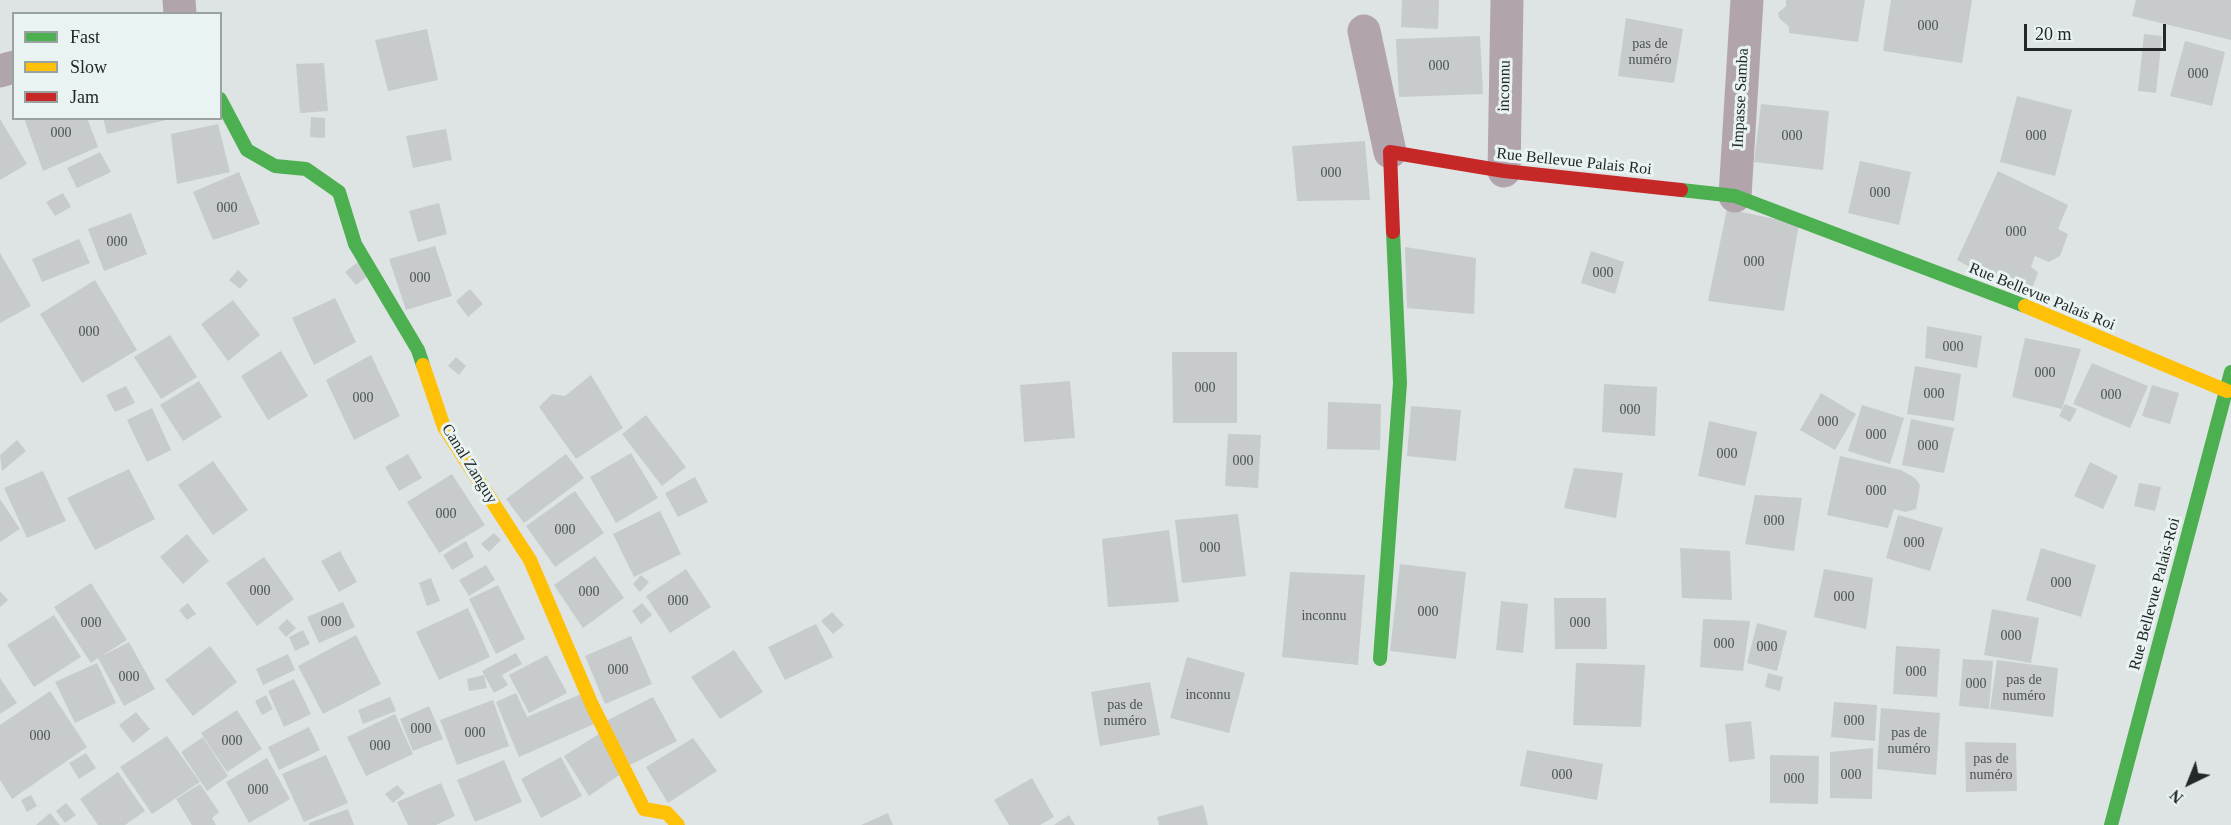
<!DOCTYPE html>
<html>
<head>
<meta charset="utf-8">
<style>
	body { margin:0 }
	#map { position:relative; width:2231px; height:825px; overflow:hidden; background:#dee3e3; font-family:Georgia,serif }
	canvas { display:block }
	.legend { position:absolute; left:12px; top:12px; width:210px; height:108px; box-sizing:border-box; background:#e8f3f2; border:2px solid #99a1a1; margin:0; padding:8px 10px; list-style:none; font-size:18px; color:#232727 }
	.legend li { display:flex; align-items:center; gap:12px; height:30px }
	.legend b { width:30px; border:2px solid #99a1a1 }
	.north { position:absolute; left:2159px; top:753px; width:60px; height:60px; -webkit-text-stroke:4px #e8f3f2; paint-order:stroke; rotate:223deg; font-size:16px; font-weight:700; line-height:24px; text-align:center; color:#232727 }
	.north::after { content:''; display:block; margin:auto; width:21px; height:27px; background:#232727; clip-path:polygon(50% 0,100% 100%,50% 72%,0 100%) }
	.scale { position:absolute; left:2024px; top:24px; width:142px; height:27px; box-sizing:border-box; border:3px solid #232727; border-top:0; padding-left:8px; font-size:18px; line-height:21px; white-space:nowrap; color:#232727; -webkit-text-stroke:4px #e8f3f2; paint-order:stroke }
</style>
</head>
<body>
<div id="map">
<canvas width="2231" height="825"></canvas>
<ul class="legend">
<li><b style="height:8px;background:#4caf50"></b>Fast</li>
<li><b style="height:8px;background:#ffc107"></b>Slow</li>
<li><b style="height:8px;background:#c62828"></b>Jam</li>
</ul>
<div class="north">N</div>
<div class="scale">20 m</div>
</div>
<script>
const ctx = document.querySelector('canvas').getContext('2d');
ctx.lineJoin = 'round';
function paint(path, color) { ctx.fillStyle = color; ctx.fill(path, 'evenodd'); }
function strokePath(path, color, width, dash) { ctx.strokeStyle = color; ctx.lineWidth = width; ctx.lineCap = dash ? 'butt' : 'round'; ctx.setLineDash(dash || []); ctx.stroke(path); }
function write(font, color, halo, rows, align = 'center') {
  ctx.font = font + ' Georgia,serif'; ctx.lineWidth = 6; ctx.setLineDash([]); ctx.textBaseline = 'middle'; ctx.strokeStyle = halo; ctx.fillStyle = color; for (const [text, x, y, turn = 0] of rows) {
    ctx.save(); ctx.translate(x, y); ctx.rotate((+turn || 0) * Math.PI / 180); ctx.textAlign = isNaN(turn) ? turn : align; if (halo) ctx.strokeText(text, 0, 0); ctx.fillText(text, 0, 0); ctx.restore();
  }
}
paint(new Path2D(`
	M1402,0H1439L1438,29L1401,27Z
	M1786,0H1865L1858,42L1789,33V27L1779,18L1778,13L1786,6Z
	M1891,0H1972L1962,63L1883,51Z
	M2136,0H2231V40L2132,16Z
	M1626,18L1683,29L1674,83L1618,76Z
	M427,29L438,80L388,91L375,40Z
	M2144,34L2162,36L2156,93L2138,91Z
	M1480,36L1483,94L1399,97L1396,39Z
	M2185,41L2225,52L2212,106L2170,96Z
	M324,63L328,111L300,113L296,64Z
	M2017,96L2072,110L2055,176L2000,162Z
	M1761,104L1829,111L1823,170L1754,162Z
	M311,117L325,118V138L310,137Z
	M24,118H87L98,147L43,171Z
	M103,118H170V119L107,134Z
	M0,119L27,164L0,180Z
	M218,124L230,172L177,184L171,134Z
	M446,129L452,160L413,168L406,136Z
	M1365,141L1370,200L1297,201L1292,146Z
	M100,152L111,172L77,188L67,168Z
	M1860,161L1911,172L1899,225L1848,213Z
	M1998,171L2068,205L2058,229L2068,234L2060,256L2049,262L2035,256L2031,267L2038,272L2032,289L2019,294L1957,260Z
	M239,172L260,224L213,240L193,192Z
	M63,193L71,207L55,216L46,202Z
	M439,203L447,234L418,242L409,211Z
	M1727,209L1799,224L1784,311L1708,301Z
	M131,213L147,254L104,271L88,229Z
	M79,239L90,263L42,282L32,259Z
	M435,246L452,296L406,310L389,259Z
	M1405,247L1476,258L1474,314L1407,308Z
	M1591,251L1624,262L1615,294L1581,283Z
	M0,253L31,306L0,323Z
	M358,262L368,276L356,285L345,272Z
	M238,270L248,280L240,289L229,280Z
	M95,280L137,350L82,383L40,314Z
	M470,289L483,304L468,317L456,301Z
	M335,298L356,342L314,365L292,318Z
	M233,300L260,335L228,361L201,324Z
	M1927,326L1982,336L1977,368L1925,358Z
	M170,335L197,377L161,399L134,357Z
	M2025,338L2081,349L2062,409L2012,397Z
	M281,351L308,396L268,420L241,376Z
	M1172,352H1237V423H1173Z
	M371,355L400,416L354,440L326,380Z
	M456,357L466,366L459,375L448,366Z
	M2092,363L2148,386L2130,428L2073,404Z
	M1915,366L1961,374L1954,421L1907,414Z
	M591,375L623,428L576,459L539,407L552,394L565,396Z
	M199,381L222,417L183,441L160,405Z
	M1070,381L1075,438L1024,442L1020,385Z
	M1604,384L1657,387L1655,436L1602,432Z
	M2152,385L2179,393L2170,424L2142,416Z
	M126,386L135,403L115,412L106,395Z
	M1821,393L1856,414L1835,450L1800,430Z
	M1328,402L1381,404L1380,450L1327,449Z
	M2065,404L2077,409L2070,422L2059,416Z
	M1862,405L1904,418L1890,464L1848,451Z
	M1411,406L1461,410L1456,461L1407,456Z
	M152,408L171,450L147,462L127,420Z
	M646,415L686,467L662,486L622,434Z
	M1911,419L1954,428L1944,473L1902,465Z
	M1709,421L1757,432L1745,486L1698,476Z
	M1228,434L1261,435L1258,488L1225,486Z
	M17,440L26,451L2,471L0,455Z
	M631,453L658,498L616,523L590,477Z
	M408,454L422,478L399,491L385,467Z
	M566,454L584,478L524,523L506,499Z
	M1840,456L1901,470L1915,478L1920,485L1916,509L1905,512L1894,509L1888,528L1827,515Z
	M213,461L248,510L213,535L178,485Z
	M2090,462L2118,476L2103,509L2074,496Z
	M1574,468L1623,473L1616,518L1564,508Z
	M129,469L155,519L95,550L67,498Z
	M43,471L66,521L27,538L4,488Z
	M452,474L485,525L439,553L407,502Z
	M695,477L708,502L678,517L665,493Z
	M2139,483L2161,487L2155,511L2134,506Z
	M575,491L604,533L555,567L526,526Z
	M1755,495L1802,498L1794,551L1745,544Z
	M0,499L20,529L0,542Z
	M660,511L681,554L634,577L613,534Z
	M1238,514L1246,576L1182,583L1175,520Z
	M1898,515L1943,528L1930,571L1886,558Z
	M1169,530L1179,602L1108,607L1102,539Z
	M494,533L501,540L489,552L481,544Z
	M187,534L209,561L183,584L160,557Z
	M466,541L474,557L452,570L443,555Z
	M1680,548L1730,551L1732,600L1682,598Z
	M2041,548L2096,565L2081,617L2026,600Z
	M340,551L357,582L339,592L321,561Z
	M595,556L624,598L583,628L554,585Z
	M264,557L294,599L257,626L226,583Z
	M1400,564L1466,572L1456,659L1390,651Z
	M486,565L495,580L469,596L459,580Z
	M686,569L711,607L670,633L646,596Z
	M1824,569L1873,578L1866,629L1814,617Z
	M1290,572L1365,575L1358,665L1282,657Z
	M641,575L649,582L640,592L633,584Z
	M431,578L440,601L427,606L419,583Z
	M91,583L127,640L100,657L129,642L155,689L124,706L98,658L91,663L54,607Z
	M498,585L525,639L496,654L469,599Z
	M0,591L8,600L0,607Z
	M1554,598H1606L1607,649H1555Z
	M1501,601L1528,604L1523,653L1496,650Z
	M343,602L355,627L319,643L307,617Z
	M188,603L196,614L187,620L179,610Z
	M642,603L652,615L641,624L632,611Z
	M468,608L490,657L439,680L416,632Z
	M1992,609L2039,618L2031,663L1984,655Z
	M832,612L844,625L833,634L821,621Z
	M54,615L81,657L34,687L7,645Z
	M287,619L296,628L286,637L278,628Z
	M1703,619L1750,621L1743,671L1700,667Z
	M1757,623L1787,631L1777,671L1747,663Z
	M816,624L833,657L785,680L768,647Z
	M303,630L310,644L295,651L289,637Z
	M356,635L381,684L323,714L298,666Z
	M631,636L652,684L605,704L585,656Z
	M210,646L237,682L193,716L165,680Z
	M1896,646L1940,649L1937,697L1893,694Z
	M734,650L763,692L720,719L691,677Z
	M516,653L522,664L502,675L508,685L494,693L482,671Z
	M288,654L295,670L263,685L256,669Z
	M547,655L567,693L529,713L509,675Z
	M1187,657L1245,673L1229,733L1170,718Z
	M1963,659L1993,661L1989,709L1959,706Z
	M1997,660L2058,668L2053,717L1990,709Z
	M97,663L116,703L75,723L55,682Z
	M1576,663L1645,665L1641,727L1573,725Z
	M1768,673L1783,677L1780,691L1765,687Z
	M484,675L487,688L469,691L467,679Z
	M0,678L17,703L0,714Z
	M294,679L311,714L284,727L268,691Z
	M1150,682L1160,735L1100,746L1091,692Z
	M50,691L87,747L12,799L0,780V725Z
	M516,693L527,717L581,694L594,724L519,757L496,702Z
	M266,695L273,709L262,715L255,701Z
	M390,697L396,711L363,724L358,710Z
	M653,697L677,741L630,765L606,721Z
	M493,700L509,746L457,765L440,720Z
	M1834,702L1877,705L1875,741L1831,737Z
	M429,706L443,739L413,751L400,719Z
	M1881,708L1940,713L1936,775L1877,769Z
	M237,710L262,749L227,772L201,733Z
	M136,712L150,729L133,743L119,725Z
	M395,714L413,754L366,776L347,737Z
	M1751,721L1755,759L1729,762L1725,724Z
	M309,727L320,750L279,770L268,747Z
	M599,734L622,773L589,796L564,756Z
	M167,736L200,782L152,814L120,767Z
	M203,737L228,776L207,791L181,752Z
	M693,738L717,771L668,803L646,767Z
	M1965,742L2016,743L2017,791L1966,792Z
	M1873,748L1872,799L1830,798V752Z
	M1527,750L1603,764L1597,800L1520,786Z
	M86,753L96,768L79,779L69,763Z
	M326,755L348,803L304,822L282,774Z
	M1770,755L1819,756L1818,804L1770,803Z
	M561,757L582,796L541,818L521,779Z
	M267,758L290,799L249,823L226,782Z
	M504,760L522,802L475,822L457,780Z
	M118,772L145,811L125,825H98L80,799Z
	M1032,778L1054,817L1040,825H1009L994,800Z
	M441,783L455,816L436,825H408L397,802Z
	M200,784L219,812L212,818L216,825H192L176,799Z
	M397,785L405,793L393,803L385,794Z
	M31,795L37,806L27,812L21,800Z
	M66,803L76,815L65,823L56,811Z
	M1203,805L1208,825H1159L1157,817Z
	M348,809L354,825H309V823Z
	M50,813L60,825H36Z
	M888,813L893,825H861Z
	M1069,815L1075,825H1054Z`), '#c7cbcb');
strokePath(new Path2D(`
	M179,0L180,14
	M1364,31L1390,152
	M0,71L14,67
	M1504,171L1507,0
	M1735,196L1747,0`), '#b2a4ad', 33);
strokePath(new Path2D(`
	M220,99L247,150L275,166L306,169L339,192L355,244L418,350L423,365
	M1681,190L1735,196L2025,306
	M1380,659L1400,383L1393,232
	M2111,825L2231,372`), '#4caf50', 14);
strokePath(new Path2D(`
	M2025,306L2227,391
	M423,365L444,427L530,560L592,705L644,809L667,813L678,825`), '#ffc107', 14);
strokePath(new Path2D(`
	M1393,232L1390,152L1504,171L1681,190`), '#c62828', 14);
write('14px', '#4d5151', null, [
	["000",1928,26],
	["pas de",1650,44],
	["numéro",1650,60],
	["000",1439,66],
	["000",2198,74],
	["000",61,133],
	["000",1792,136],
	["000",2036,136],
	["000",1331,173],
	["000",1880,193],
	["000",227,208],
	["000",2016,232],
	["000",117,242],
	["000",1754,262],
	["000",1603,273],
	["000",420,278],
	["000",89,332],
	["000",1953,347],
	["000",2045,373],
	["000",1205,388],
	["000",1934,394],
	["000",2111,395],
	["000",363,398],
	["000",1630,410],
	["000",1828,422],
	["000",1876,435],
	["000",1928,446],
	["000",1727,454],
	["000",1243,461],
	["000",1876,491],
	["000",446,514],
	["000",1774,521],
	["000",565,530],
	["000",1914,543],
	["000",1210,548],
	["000",2061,583],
	["000",260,591],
	["000",589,592],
	["000",1844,597],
	["000",678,601],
	["000",1428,612],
	["inconnu",1324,616],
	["000",331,622],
	["000",91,623],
	["000",1580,623],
	["000",2011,636],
	["000",1724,644],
	["000",1767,647],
	["000",618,670],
	["000",1916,672],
	["000",129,677],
	["pas de",2024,680],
	["numéro",2024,696],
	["000",1976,684],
	["inconnu",1208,695],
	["pas de",1125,705],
	["numéro",1125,721],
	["000",1854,721],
	["000",421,729],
	["000",475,733],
	["pas de",1909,733],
	["numéro",1909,749],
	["000",40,736],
	["000",232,741],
	["000",380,746],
	["pas de",1991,759],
	["numéro",1991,775],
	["000",1562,775],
	["000",1851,775],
	["000",1794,779],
	["000",258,790]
]);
write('16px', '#232727', '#e8f3f2', [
	["inconnu",1505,86,-89],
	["Impasse Samba",1741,98,-87],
	["Rue Bellevue Palais Roi",1574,162,6],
	["Rue Bellevue Palais Roi",2042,297,22],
	["Canal Zanguy",469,464,58],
	["Rue Bellevue Palais-Roi",2155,594,-75]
]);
</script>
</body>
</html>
